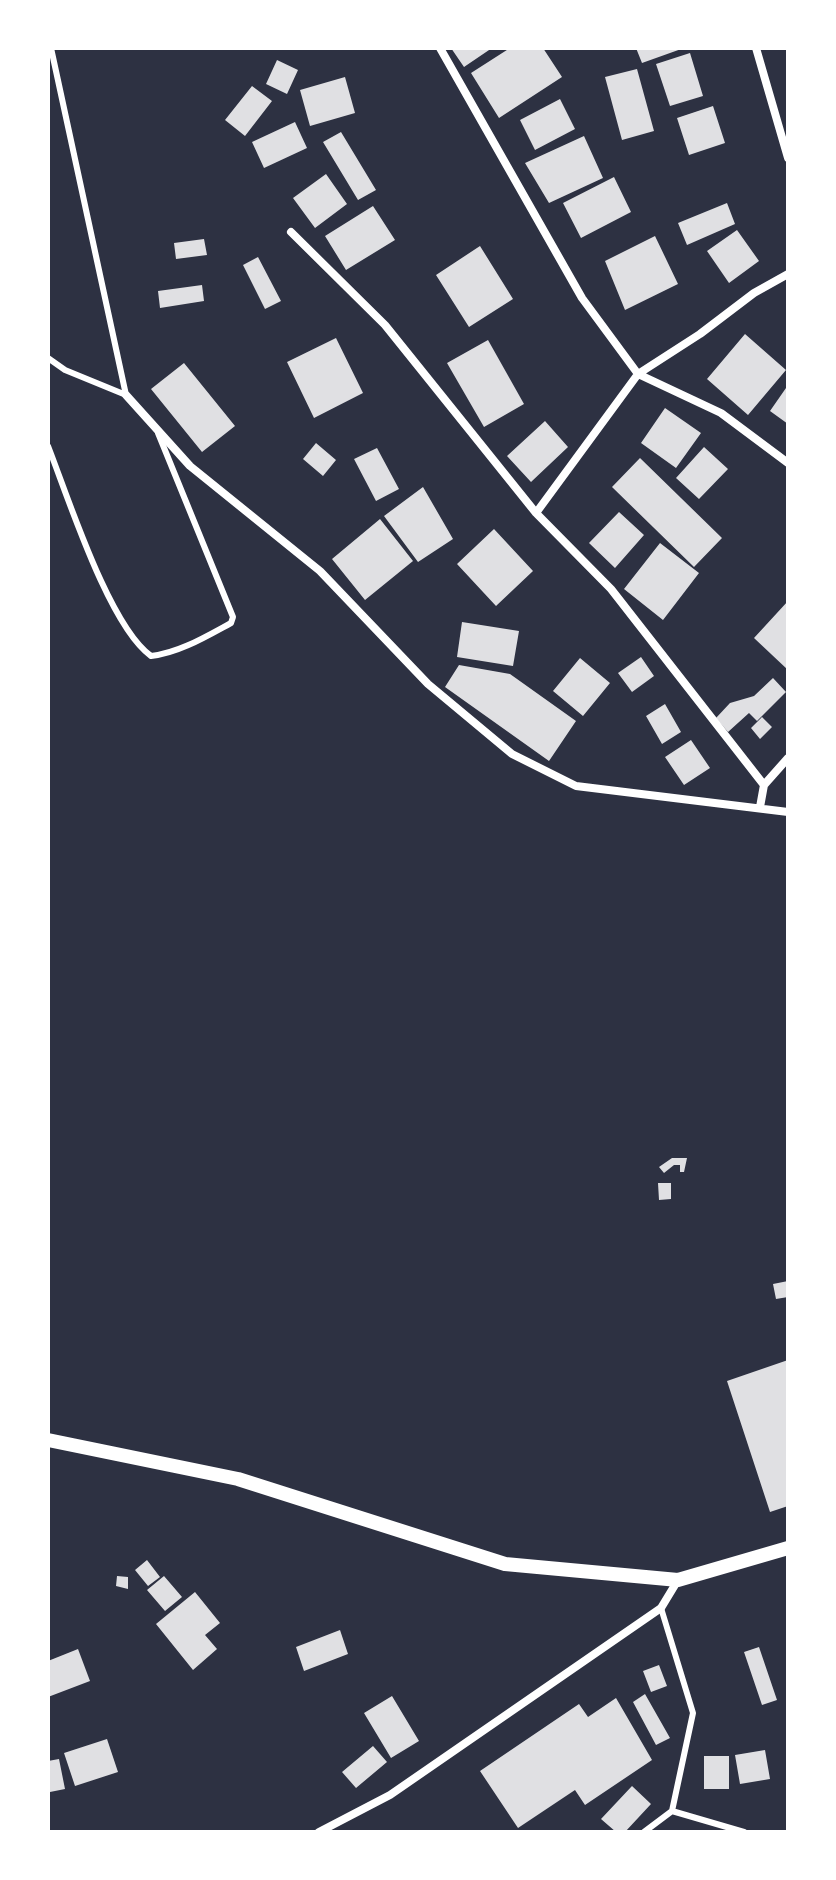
<!DOCTYPE html>
<html>
<head>
<meta charset="utf-8">
<style>
	body { margin:0 }
	#map { position:relative; width:836px; height:1880px; overflow:hidden; background:#2d3142; font-family:"Public Sans",sans-serif }
	canvas { display:block }
	.frame { position:absolute; inset:0; border:50px solid #fff; pointer-events:none }
</style>
</head>
<body>
<div id="map">
<canvas width="836" height="1880"></canvas>
<div class="frame"></div>
</div>
<script>
const ctx = document.querySelector('canvas').getContext('2d');
ctx.lineJoin = 'round';
function paint(path, color) { ctx.fillStyle = color; ctx.fill(path, 'evenodd'); }
function strokePath(path, color, width, dash) { ctx.strokeStyle = color; ctx.lineWidth = width; ctx.lineCap = dash ? 'butt' : 'round'; ctx.setLineDash(dash || []); ctx.stroke(path); }
paint(new Path2D(`
	M451,48H492L464,67Z
	M510,48H543L562,77L499,118L471,73Z
	M636,48H684L642,63Z
	M690,53L703,96L670,106L656,64Z
	M277,60L298,70L287,94L266,84Z
	M637,69L654,131L622,140L605,77Z
	M345,77L355,113L310,126L300,90Z
	M252,86L272,101L245,136L225,120Z
	M560,99L575,129L535,150L520,120Z
	M713,106L725,143L689,155L677,118Z
	M295,122L307,148L264,168L252,142Z
	M341,132L376,190L358,200L323,142Z
	M584,136L603,178L549,203L525,163Z
	M326,174L347,204L315,228L293,198Z
	M614,177L631,212L581,238L563,203Z
	M727,203L735,224L687,245L678,223Z
	M373,206L395,240L346,270L325,236Z
	M737,230L759,261L729,283L707,251Z
	M655,236L678,284L625,310L605,261Z
	M204,239L207,255L176,259L174,243Z
	M480,246L513,299L469,327L436,275Z
	M258,257L281,301L265,309L243,265Z
	M202,285L204,301L160,308L158,291Z
	M745,334L786,370L748,415L707,379Z
	M336,338L363,393L314,418L287,362Z
	M488,340L524,404L484,427L447,363Z
	M184,363L235,426L202,452L151,389Z
	M786,388L788,389V424L770,411Z
	M665,408L701,433L676,468L641,443Z
	M545,421L568,447L531,482L507,456Z
	M316,443L336,460L323,476L303,459Z
	M704,447L728,469L699,499L676,478Z
	M377,448L399,489L376,501L354,459Z
	M640,458L722,538L694,567L612,487Z
	M423,487L453,539L418,562L384,516Z
	M619,512L644,535L615,568L589,543Z
	M380,519L413,561L365,600L332,559Z
	M494,529L533,571L496,606L457,564Z
	M660,543L699,573L663,620L624,589Z
	M788,601V670L754,638Z
	M462,622L519,631L513,666L457,657Z
	M641,657L654,676L632,692L618,673Z
	M580,658L610,683L583,716L553,691Z
	M459,665L510,674L576,721L549,761L445,687Z
	M773,678L786,692L757,721L749,713L728,732L716,718L730,703L754,696Z
	M665,704L681,732L662,744L646,716Z
	M762,717L772,727L760,739L751,728Z
	M691,740L710,768L684,785L665,757Z
	M672,1158H687L684,1172H680V1165H674L664,1173L659,1167Z
	M658,1183H671V1199L659,1200Z
	M788,1281V1297L776,1299L773,1284Z
	M788,1360V1506L770,1512L727,1381Z
	M147,1560L160,1577L148,1586L135,1570Z
	M117,1576L128,1577V1589L116,1586Z
	M164,1576L182,1597L165,1611L147,1590Z
	M195,1592L220,1623L205,1635L217,1649L193,1670L156,1624Z
	M340,1630L348,1654L304,1671L296,1647Z
	M759,1647L777,1700L762,1705L744,1652Z
	M78,1649L90,1681L48,1697V1661Z
	M659,1665L667,1686L651,1692L643,1671Z
	M645,1694L670,1738L656,1745L633,1702Z
	M392,1696L419,1741L391,1758L364,1713Z
	M616,1698L652,1760L585,1805L575,1790L518,1828L480,1771L579,1704L588,1717Z
	M107,1739L118,1772L75,1786L64,1753Z
	M373,1746L387,1762L356,1788L342,1772Z
	M765,1750L770,1779L740,1784L735,1755Z
	M704,1756H729V1789H704Z
	M59,1759L65,1789L50,1792L48,1761Z
	M632,1786L651,1804L625,1832H616L601,1819Z`), '#e0e0e3');
strokePath(new Path2D(`
	M51,48L126,395
	M48,358L65,370L126,395
	M48,446C68,497 109,626 151,656C179,653 207,636 231,623L233,617L158,433
	M661,1608L693,1713L672,1811L744,1832
	M644,1832L672,1811`), '#fff', 6);
strokePath(new Path2D(`
	M440,48L582,298L638,374L721,413L788,463
	M756,48L788,158
	M291,232L385,325L536,513L611,589L764,785
	M126,395L190,466L320,571L428,684L512,754L576,786L788,812
	M536,513L638,374L700,334L754,293L788,274
	M760,807L764,785L788,758
	M319,1832L390,1795L661,1608L678,1580`), '#fff', 8);
strokePath(new Path2D(`
	M48,1440L238,1479L505,1564L678,1580L788,1548`), '#fff', 14);
</script>
</body>
</html>
